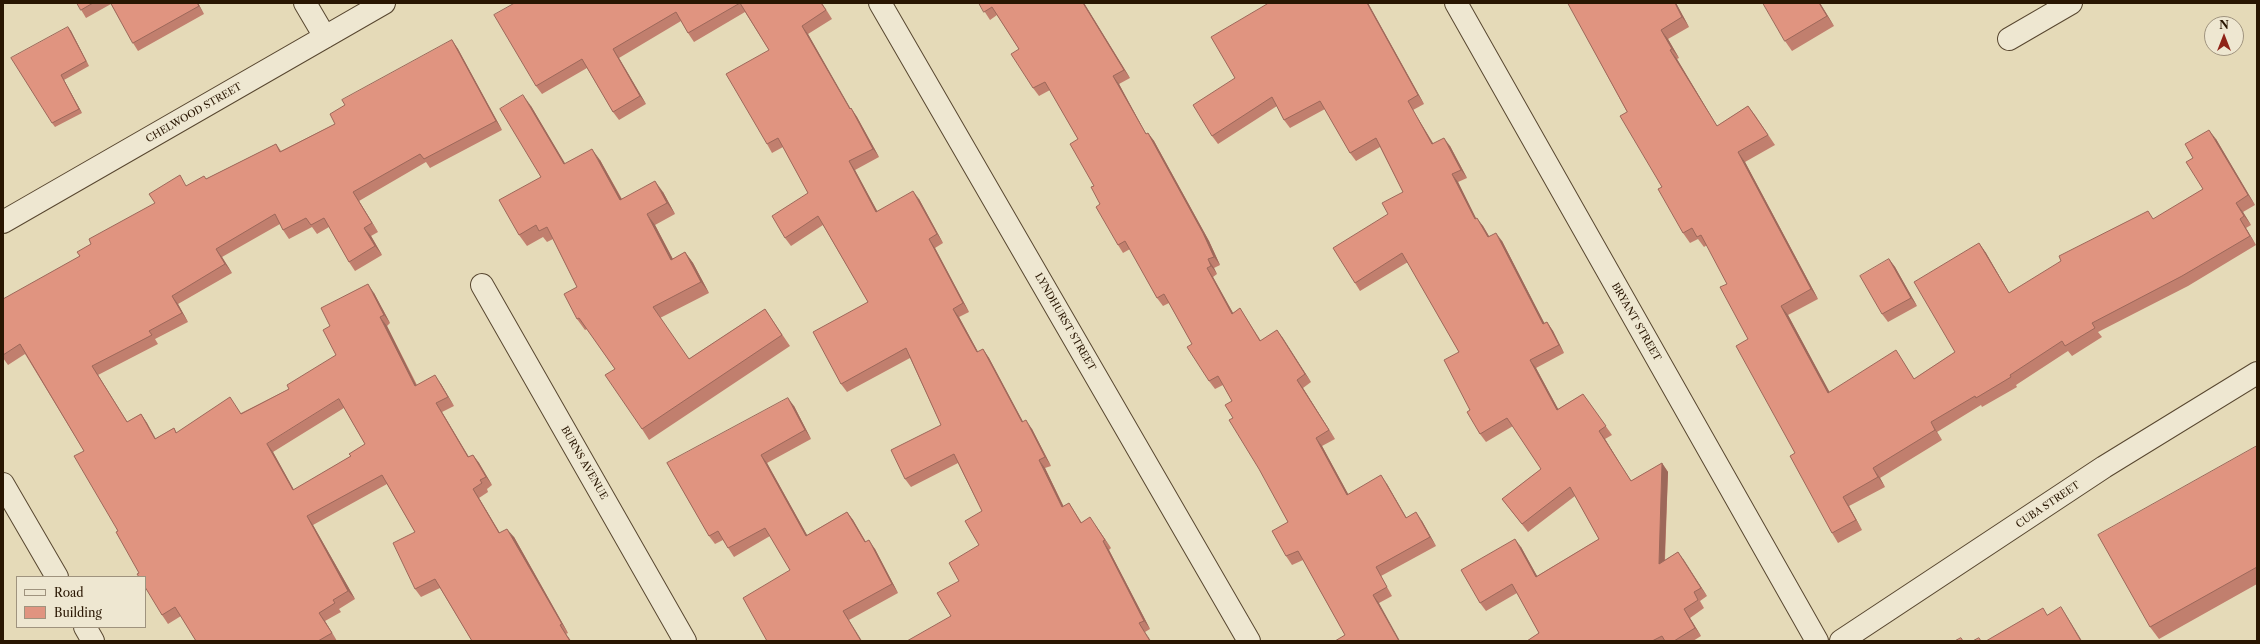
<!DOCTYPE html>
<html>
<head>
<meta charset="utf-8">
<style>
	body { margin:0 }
	#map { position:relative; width:2260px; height:644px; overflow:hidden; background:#e5dab8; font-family:"Libre Caslon Text",serif }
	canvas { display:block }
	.frame { position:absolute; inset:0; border:4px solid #291602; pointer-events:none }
	.legend { position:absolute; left:16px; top:576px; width:130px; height:52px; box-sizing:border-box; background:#eee7d1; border:1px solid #9f937e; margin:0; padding:5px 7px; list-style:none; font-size:12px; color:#291602 }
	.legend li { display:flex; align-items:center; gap:8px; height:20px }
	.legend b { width:20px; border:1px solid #9f937e }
	.north { position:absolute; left:2204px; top:16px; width:40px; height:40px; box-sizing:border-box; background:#eee7d1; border:1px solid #9f937e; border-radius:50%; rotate:0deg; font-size:11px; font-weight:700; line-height:16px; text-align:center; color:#291602 }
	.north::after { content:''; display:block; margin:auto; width:14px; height:18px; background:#8f2418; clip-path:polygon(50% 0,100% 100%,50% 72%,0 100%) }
</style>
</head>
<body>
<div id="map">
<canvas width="2260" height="644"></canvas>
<div class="frame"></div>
<ul class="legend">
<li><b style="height:5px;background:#eee7d1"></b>Road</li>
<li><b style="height:11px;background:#e09480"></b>Building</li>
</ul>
<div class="north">N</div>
</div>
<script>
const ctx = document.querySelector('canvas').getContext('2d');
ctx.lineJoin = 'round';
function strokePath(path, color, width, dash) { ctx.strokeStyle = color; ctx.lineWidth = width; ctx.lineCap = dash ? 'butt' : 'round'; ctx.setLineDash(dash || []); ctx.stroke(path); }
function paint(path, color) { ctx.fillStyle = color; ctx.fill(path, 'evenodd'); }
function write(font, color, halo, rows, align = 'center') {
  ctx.font = font + ' "Libre Caslon Text",serif'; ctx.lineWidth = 3; ctx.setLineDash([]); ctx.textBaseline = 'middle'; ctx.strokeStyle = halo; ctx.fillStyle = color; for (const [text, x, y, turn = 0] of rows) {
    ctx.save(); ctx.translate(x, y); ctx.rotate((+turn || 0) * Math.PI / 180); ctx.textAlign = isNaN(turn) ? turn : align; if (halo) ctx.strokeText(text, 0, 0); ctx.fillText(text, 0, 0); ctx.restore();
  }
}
const street = new Path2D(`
	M305,3L325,37
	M880,3L1249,641
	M1456,3L1817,641
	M2009,39L2071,3
	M3,222L384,3
	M482,285L685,641
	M3,484L57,577
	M85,627L93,641
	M1841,641L2104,467L2257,373`);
strokePath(street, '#584730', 24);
strokePath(street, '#eee7d1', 22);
paint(new Path2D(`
	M77,3H198L204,14L138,51L133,43L111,4L86,18Z
	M515,3H822L832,19L808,34L850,109L851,108L857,117L879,157L855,170L877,211L919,199L943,243L935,248L969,312L959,317L978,352L983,349L989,358L1023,422L1032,429L1051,466L1045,468L1064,507L1069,503L1082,523L1096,526L1111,548L1109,550L1150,629L1145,632L951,616L959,581L979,545L982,511L958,463L911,487L905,479L941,425L910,358L847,392L841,384L868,302L823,225L791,246L785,238L808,193L783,147L772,153L767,144L769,50L745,12L694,42L688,33L681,21L619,58L646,104L619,120L613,112L587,68L542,94L536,86Z
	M979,3H1084L1130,78L1119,84L1146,134L1148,133L1154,141L1209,241L1220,265L1214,268L1217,274L1213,277L1233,313L1240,308L1261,341L1277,330L1311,382L1303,388L1335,439L1322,446L1348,494L1387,484L1406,518L1422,521L1436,546L1381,576L1392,596L1379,603L1345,635L1303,560L1292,565L1286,556L1288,522L1233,418L1232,401L1223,385L1215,389L1209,381L1192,344L1169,303L1163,306L1157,298L1130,249L1123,253L1118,245L1100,204L1078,139L1050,90L1039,96L1033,88L1019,49L997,15L990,20Z
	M1368,3L1424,104L1413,110L1433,143L1450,146L1467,178L1458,182L1476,219L1483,226L1489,236L1502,241L1544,323L1547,322L1553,331L1564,353L1536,368L1558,409L1583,394L1612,435L1605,439L1631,481L1662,463L1668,472L1665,560L1678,552L1707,596L1700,601L1704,608L1690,618L1701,636L1693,641H1527L1539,633L1517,593L1486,611L1480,603L1521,547L1537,576L1599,539L1575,496L1528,532L1502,499L1541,469L1513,426L1486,442L1480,434L1470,410L1459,352L1408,262L1360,291L1355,283L1388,214L1403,192L1380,147L1356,161L1350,153L1325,109L1290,128L1284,120L1277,106L1218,144L1212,136L1235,78L1267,4Z
	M1568,3H1676L1689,27L1668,39L1679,58L1677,59L1717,126L1748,106L1755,115L1775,145L1745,162L1818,299L1788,315L1829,392L1902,360L1914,379L1955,352L1979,243L1986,253L2009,293L2154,219L2203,189L2193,158L2216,139L2255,205L2243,212L2251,225L2246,228L2256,245L2188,286L2098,332L2102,337L2072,356L2068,351L2016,385L2017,387L1982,407L1981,405L1937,432L1942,440L1880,478L1885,487L1849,506L1862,530L1838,543L1832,533L1795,453L1748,339L1727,284L1707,245L1704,247L1698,239L1690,243L1683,233L1627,112Z
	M1763,3H1820L1834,26L1792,51L1785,41Z
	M68,27L71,31L89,66L64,80L82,113L55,127L52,123Z
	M452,40L458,49L502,130L430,168L426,162L359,201L378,232L371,236L382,255L355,271L349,262L329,227L317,234L312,227L289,239L283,230L280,224L222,257L232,273L178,304L188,322L155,339L158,344L98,375L127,422L141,414L147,423L155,439L174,428L177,433L241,413L289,389L336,355L330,326L374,293L390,323L387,326L417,385L441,384L454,406L442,412L469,457L473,455L479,463L492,485L487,489L488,492L479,498L500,533L514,537L568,633L566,634L571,641H472L440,588L421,597L415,589V532L387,484L313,525L355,599L339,609L341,612L325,621L337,641H196L181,616L168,624L162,615L118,531L84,451L25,354L8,365L3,358V303L80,256L91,244L206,179L276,144L281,151L335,124L345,105ZM344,408L365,444L351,456L294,490L273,452Z
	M531,106L565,164L600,160L622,199L663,192L675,214L655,225L673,259L685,252L693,263L709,293L660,318L689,359L765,309L790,346L649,440L642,429L615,369L587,329L585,330L577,319V287L553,239L547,242L543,237L527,246L519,235L541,177Z
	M1889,259L1895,267L1917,306L1888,322L1882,314Z
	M794,406L811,439L767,463L807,535L847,512L853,520L866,542L875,549L898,593L849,620L790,570L770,536L734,557L723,540L715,544L709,536L667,463Z
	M2257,446V584L2159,639L2150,627Z`), '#c17f6e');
paint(new Path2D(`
	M197,3H198L204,14L199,6Z
	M1083,3H1084L1130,78L1124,70Z
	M1367,3H1368L1424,104L1418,95Z
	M1675,3H1676L1689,27L1682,17Z
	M1819,3H1820L1834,26L1827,16Z
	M802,26L808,34L856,118L850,109Z
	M68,27L71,31L89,66L86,61Z
	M1661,30L1668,39L1679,58L1672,49Z
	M452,40L458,49L502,130L496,121Z
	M613,49L619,58L646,104L640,96Z
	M1670,50L1677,59L1723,136L1717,126Z
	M61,75L64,80L82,113L79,109Z
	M1113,76L1119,84L1151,143L1146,134Z
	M523,95L531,106L572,175L564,164Z
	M1408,101L1413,110L1438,152L1432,144Z
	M851,108L857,117L879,157L873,149Z
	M2209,130L2216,139L2255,205L2248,195Z
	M1148,133L1154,141L1209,241L1220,265L1214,257Z
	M1444,138L1450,146L1467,178L1461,170Z
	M592,149L600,160L628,211L620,200Z
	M1738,152L1745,162L1818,299L1811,289Z
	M849,161L855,170L882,220L876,212Z
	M1452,174L1458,182L1481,228L1475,219Z
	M655,181L663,192L675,214L667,203Z
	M913,191L919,199L943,243L937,234Z
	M353,192L359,201L378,232L372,223Z
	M2236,203L2243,212L2251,225L2244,216Z
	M647,214L655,225L679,271L671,260Z
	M1477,218L1483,226L1494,245L1488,237Z
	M2240,219L2246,228L2256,245L2250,236Z
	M364,228L371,236L382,255L375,246Z
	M1496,233L1502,241L1549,332L1543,324Z
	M929,239L935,248L969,312L963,303Z
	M1979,243L1986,253L2015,303Z
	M216,249L222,257L232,273L225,264Z
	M685,252L693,263L709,293L701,282Z
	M1208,259L1214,268L1217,274L1211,266Z
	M1889,259L1895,267L1917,306L1911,298Z
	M1207,268L1213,277L1238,322L1232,314Z
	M368,284L374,293L390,323L384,315Z
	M172,296L178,304L188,322L182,313Z
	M1781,306L1788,315L1835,402L1828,393Z
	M953,309L959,317L983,361L977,352Z
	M380,317L387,326L421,395L415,386Z
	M1547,322L1553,331L1564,353L1559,345Z
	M1277,330L1283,338L1311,382L1305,374Z
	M983,349L989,358L1028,431L1022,422Z
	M1530,360L1536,368L1563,418L1557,410Z
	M92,366L98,375L133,431L127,422Z
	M435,375L441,384L454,406L448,397Z
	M1297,380L1303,388L1335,439L1329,430Z
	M788,398L794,406L811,439L805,430Z
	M436,403L442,412L474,466L468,457Z
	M141,414L147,423L161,448L155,439Z
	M1026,420L1032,429L1051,466L1045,457Z
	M1931,422L1937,432L1942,440L1935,430Z
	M1599,431L1605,439L1636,490L1631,481Z
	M1316,438L1322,446L1353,503L1347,495Z
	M267,444L273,452L299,499L293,490Z
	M473,455L479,463L492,485L486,477Z
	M761,455L767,463L812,544L806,536Z
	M1039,460L1045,468L1068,516L1062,507Z
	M1662,463L1668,472L1664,572L1659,564Z
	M1873,468L1880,478L1885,487L1878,477Z
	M1381,475L1387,484L1412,527L1406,518Z
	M473,489L479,498L505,542L499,533Z
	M1843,497L1849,506L1862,530L1856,520Z
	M847,512L853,520L871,551L865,542Z
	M1416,512L1422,521L1436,546L1430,537Z
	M307,516L313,525L355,599L348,591Z
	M1090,517L1096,526L1111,548L1105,540Z
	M507,529L514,537L568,633L562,624Z
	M1515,539L1521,547L1542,585L1536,577Z
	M869,540L875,549L898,593L892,584Z
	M1103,541L1109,550L1150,629L1144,621Z
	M1678,552L1684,560L1707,596L1701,588Z
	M1373,595L1379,603L1400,641H1399Z
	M2061,607L2068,618L2082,641H2081Z
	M1684,609L1690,618L1701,636L1695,628Z
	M843,611L849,620L862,641H861Z
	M319,613L325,621L337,641L332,633Z
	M1139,623L1151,641H1150Z
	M560,625L566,634L571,641H570Z`), '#9d685a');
const building = new Path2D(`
	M77,3H93L81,10Z
	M111,3H197L199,6L133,43Z
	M515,3H821L826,10L802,26L850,109L851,108L873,149L849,161L876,212L913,191L937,234L929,239L963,303L953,309L977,352L983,349L1022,422L1026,420L1045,457L1039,460L1062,507L1069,503L1081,523L1090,517L1105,540L1103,541L1144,621L1139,623L1150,641H907L951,616L937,593L959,581L949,563L979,545L965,521L982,511L954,454L905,479L891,450L941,425L906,348L841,384L813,332L868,302L818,216L785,238L772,216L808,193L778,138L767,144L726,74L769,50L740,3L688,33L676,12L613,49L640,96L613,112L582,59L536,86L494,15Z
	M979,3H1083L1124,70L1113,76L1146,134L1148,133L1203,233L1214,257L1208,259L1211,266L1207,268L1232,314L1240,308L1260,341L1277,330L1305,374L1297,380L1329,430L1316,438L1347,495L1381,475L1406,518L1416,512L1430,537L1376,567L1387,587L1373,595L1399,641H1335L1345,635L1298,551L1286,556L1272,531L1288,522L1259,469L1229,420L1233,418L1225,405L1232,401L1218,376L1209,381L1187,347L1192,344L1164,294L1157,298L1125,241L1118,245L1096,207L1100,204L1091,187L1094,186L1070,144L1078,139L1045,82L1033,88L1011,54L1019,49L992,7L984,12Z
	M1267,3H1367L1418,95L1408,101L1432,144L1444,138L1461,170L1452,174L1475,219L1477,218L1488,237L1496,233L1543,324L1547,322L1559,345L1530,360L1557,410L1583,394L1606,426L1599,431L1631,481L1662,463L1659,564L1678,552L1701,588L1694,592L1698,600L1684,609L1695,628L1674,641H1665L1662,636L1652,641H1527L1539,633L1512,584L1480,603L1461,570L1515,539L1536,577L1599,539L1570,487L1522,524L1502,499L1541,469L1507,418L1480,434L1467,412L1470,410L1444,360L1459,352L1402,253L1355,283L1333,248L1388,214L1382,203L1403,192L1376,138L1350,153L1320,101L1284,120L1272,97L1212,136L1193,105L1235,78L1211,37L1267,4Z
	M1568,3H1675L1682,17L1661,30L1672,49L1670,50L1717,126L1748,106L1768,135L1738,152L1811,289L1781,306L1828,393L1896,350L1914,379L1955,352L1914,282L1979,243L2009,293L2061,261L2059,256L2148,211L2153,219L2203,189L2186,162L2193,158L2185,144L2209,130L2248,195L2236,203L2244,216L2240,219L2250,236L2182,276L2092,323L2095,328L2065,346L2062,341L2010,375L2011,377L1976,398L1975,396L1931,422L1935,430L1873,468L1878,477L1843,497L1856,520L1832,533L1790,456L1795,453L1736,346L1748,339L1720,287L1727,284L1701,235L1697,237L1692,228L1683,233L1658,189L1662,187L1620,116L1627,112Z
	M1763,3H1819L1827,16L1785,41Z
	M68,27L86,61L61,75L79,109L52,123L11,58Z
	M452,40L496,121L424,159L420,154L353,192L372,223L364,228L375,246L349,262L324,218L311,225L306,218L283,230L275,214L216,249L225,264L172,296L182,313L149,331L152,335L92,366L127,422L141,414L155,439L174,428L176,433L230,397L241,414L289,389L287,385L336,355L323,330L330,326L321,308L368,284L384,315L380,317L415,386L435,375L448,397L436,403L468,457L473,455L486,477L480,480L482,483L473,489L499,533L507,529L562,624L560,625L570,641H472L435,579L415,589L393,543L415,532L382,475L307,516L348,591L333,600L335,603L319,613L332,633L318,641H196L175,607L162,615L145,587V577H139L137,574L139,573L116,532L118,531L74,456L84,451L20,344L3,355V299L80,256L77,252L91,244L89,239L155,203L149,194L180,175L186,186L204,176L206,179L276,144L280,152L335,124L330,114L345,105L342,100ZM339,399L365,444L349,454L351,456L293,490L267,444Z
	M523,95L564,164L592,149L620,200L655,181L667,203L647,214L671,260L685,252L701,282L653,307L689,359L765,309L782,335L642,429L605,375L615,369L579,318L577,319L564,294L577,287L547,227L539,231L536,225L519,235L499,200L541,177L500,109Z
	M1889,259L1911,298L1882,314L1860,276Z
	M788,398L805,430L761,455L806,536L847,512L865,542L869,540L892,584L843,611L861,641H767L743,598L790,570L765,528L728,548L718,531L709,536L667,463Z
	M2257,446V567L2150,627L2098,535Z
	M2061,607L2081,641H1986L2043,608L2047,615Z
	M1961,638L1963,641H1955Z
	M1979,638L1981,641H1973Z`);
paint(building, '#e09480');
strokePath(building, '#9d685a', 1);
write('10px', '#291602', '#eee7d1', [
	["CHELWOOD STREET",194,113,-30],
	["LYNDHURST STREET",1065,322,60],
	["BRYANT STREET",1636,322,60],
	["BURNS AVENUE",584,463,60],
	["CUBA STREET",2048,505,-34]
]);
</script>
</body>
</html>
